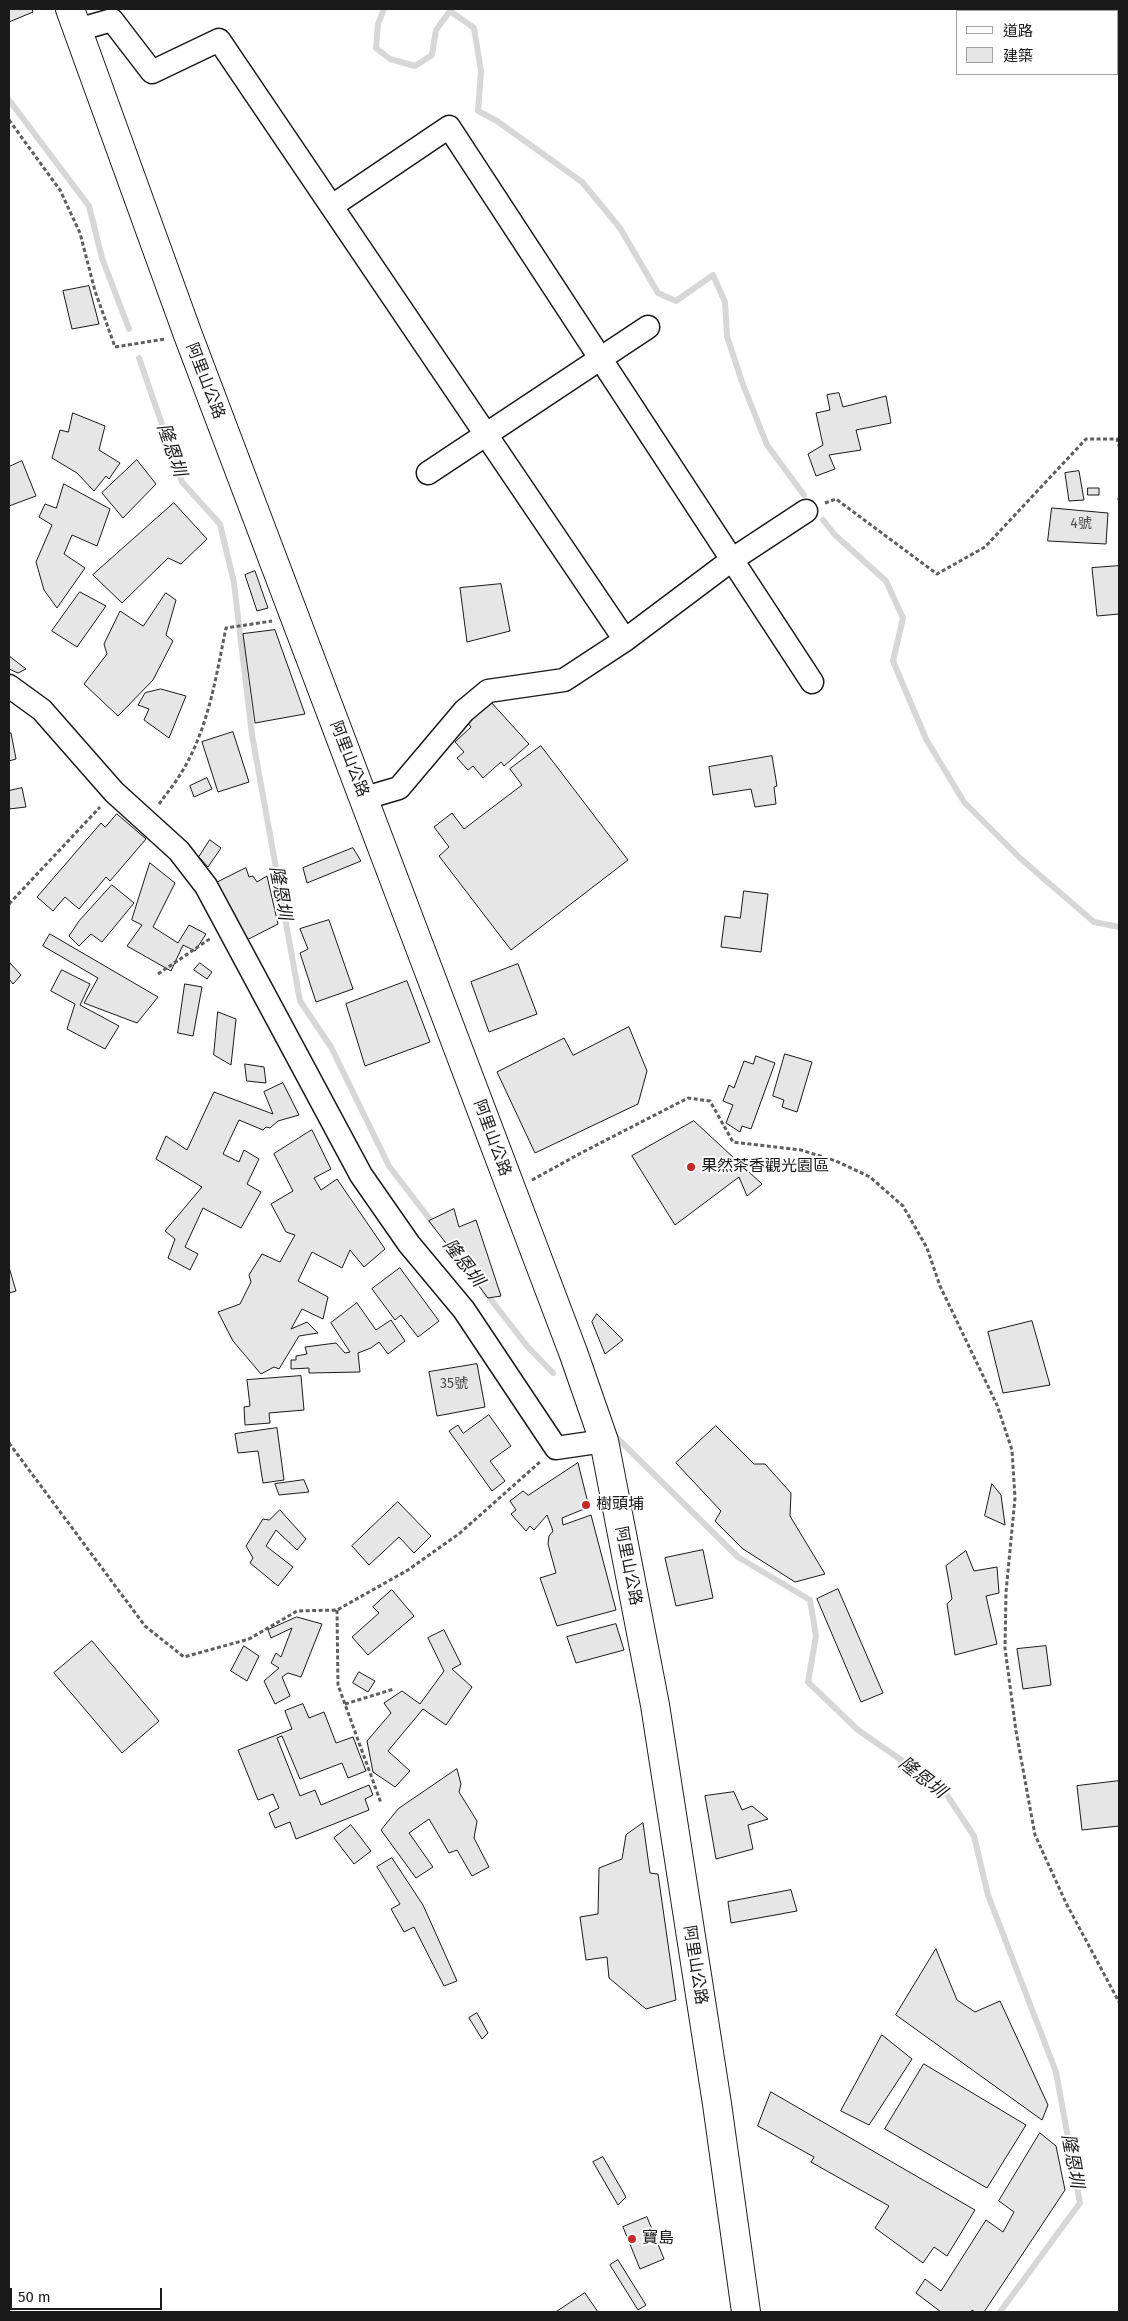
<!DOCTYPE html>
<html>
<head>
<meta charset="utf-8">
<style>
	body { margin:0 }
	#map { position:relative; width:1128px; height:2321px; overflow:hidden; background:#fff; font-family:"Fira Sans","Noto Sans TC",sans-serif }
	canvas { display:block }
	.frame { position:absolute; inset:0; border:10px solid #1a1a1a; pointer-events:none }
	.legend { position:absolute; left:956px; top:10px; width:162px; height:65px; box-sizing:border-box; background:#fff; border:1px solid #a3a3a3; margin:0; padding:6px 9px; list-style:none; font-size:15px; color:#1a1a1a }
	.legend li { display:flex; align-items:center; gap:10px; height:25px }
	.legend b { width:25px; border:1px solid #a3a3a3 }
	.scale { position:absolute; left:10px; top:2288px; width:152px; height:22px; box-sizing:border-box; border:2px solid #1a1a1a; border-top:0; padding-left:6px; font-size:15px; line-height:18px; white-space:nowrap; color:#1a1a1a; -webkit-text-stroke:4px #fff; paint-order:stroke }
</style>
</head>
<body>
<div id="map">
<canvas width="1128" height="2321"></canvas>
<div class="frame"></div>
<ul class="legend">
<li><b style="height:6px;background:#fff"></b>道路</li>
<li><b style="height:14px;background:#e6e6e6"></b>建築</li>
</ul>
<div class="scale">50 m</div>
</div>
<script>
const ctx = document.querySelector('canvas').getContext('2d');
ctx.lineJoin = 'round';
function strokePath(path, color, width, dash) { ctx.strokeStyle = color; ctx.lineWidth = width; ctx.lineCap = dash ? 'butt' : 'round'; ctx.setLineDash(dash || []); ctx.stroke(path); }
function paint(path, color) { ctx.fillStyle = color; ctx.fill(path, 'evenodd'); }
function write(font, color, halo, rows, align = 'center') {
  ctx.font = font + ' "Fira Sans","Noto Sans TC",sans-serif'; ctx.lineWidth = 4; ctx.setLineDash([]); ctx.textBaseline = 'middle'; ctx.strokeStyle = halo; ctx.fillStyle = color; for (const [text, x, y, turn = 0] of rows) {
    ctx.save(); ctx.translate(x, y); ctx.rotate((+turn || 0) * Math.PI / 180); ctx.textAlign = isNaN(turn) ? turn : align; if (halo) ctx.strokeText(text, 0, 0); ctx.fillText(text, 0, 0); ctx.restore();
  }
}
strokePath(new Path2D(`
	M384,9L378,24L376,48L390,59L415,66L432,55L436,30L450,11L474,28L481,71L478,111L497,121L582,182L620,228L658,293L676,301L713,275L725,302L727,336L742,382L767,445L804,495
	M9,100L89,206L102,258L129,329
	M139,358L182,482L220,524L234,583L252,735L300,1001L331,1047L389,1166L435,1226
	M823,520L835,535L886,581L903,618L893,661L926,739L964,802L1021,859L1094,922L1119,927
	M485,1292L527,1346L553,1373
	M611,1432L738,1557L810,1600L816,1636L808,1682L858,1730L943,1789L974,1836L988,1895L1056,2072L1080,2203L1000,2312`), '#d7d7d7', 6);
const building = new Path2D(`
	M9,9H32L33,12L9,22Z
	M89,286L99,324L72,329L63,291Z
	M839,393L843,407L886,396L891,423L856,430L861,450L829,455L835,469L816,476L808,454L823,445L816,413L830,410L827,395Z
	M73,413L105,426L99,450L120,463L109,479L106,476L94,491L77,473L52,458L60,430L68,432Z
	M137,460L156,484L123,518L102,493Z
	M22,461L36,496L9,506V467Z
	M1079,471L1084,500L1069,501L1065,473Z
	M64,484L110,509L97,546L72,535L64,554L85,568L57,608L44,590L36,562L52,525L39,517L45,504L56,508Z
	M1088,488H1099V495H1088Z
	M174,503L207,539L181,564L168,558L122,603L93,575Z
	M1052,508L1108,513L1106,544L1048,541Z
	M1119,566V614L1097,616L1092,568Z
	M255,571L268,608L257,611L245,575Z
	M501,584L510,631L467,642L460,588Z
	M80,592L106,606L77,647L52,631Z
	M166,593L176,600L166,635L173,641L153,680L118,716L84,684L107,654L104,644L120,611L143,626Z
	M275,630L305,714L255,723L243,634Z
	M9,656L26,669L18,673L9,669Z
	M161,689L186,696L169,738L144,720L149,709L138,705L145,693Z
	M490,701L529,744L504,766L501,762L483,778L473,766L468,770L457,758L464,752L455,742L471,727L467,722Z
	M233,732L249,782L218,792L202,742Z
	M9,733H11L16,759L9,761Z
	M541,746L628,860L511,950L439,856L449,847L434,827L452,813L464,829L522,785L510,769Z
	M772,756L777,786L774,787L776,804L755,807L751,789L713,795L709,767Z
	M207,778L212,789L194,797L190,786Z
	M22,788L26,807L9,809V791Z
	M117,814L146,839L110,881L106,877L79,909L65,897L53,911L37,897L101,823L105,827Z
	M210,840L221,848L208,867L199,857Z
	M353,848L361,861L307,883L303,868Z
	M150,863L175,883L153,927L178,943L189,925L206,934L195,951L183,945L171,971L127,946L142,925L132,920Z
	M246,868L249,877L253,876L257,882L267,876L278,924L243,942L216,883Z
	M112,885L134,903L102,942L91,934L79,946L69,936L79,921Z
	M744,891L768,894L761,952L721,947L725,916L740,918Z
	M329,920L353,989L316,1002L300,953L308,949L300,929Z
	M50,934L158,997L137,1023L84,1003L98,978L43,946Z
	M10,963L21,975L13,984L9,979Z
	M200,963L212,972L207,979L194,970Z
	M518,964L537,1014L489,1032L471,982Z
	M62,970L90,984L80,1005L119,1026L105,1049L67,1029L75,1004L51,991Z
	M407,981L430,1042L365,1066L346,1004Z
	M185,984L202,987L193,1036L178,1033Z
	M218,1012L236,1019L231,1065L214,1055Z
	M629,1027L647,1071L638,1104L535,1153L497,1072L564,1038L573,1055Z
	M785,1054L812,1062L797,1112L782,1107L784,1100L773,1096Z
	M756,1056L775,1063L751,1129L742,1126L740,1132L726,1123L733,1105L723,1101L729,1085L734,1088L744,1061L753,1064Z
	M245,1064L264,1067L266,1083L247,1081Z
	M283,1083L299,1115L278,1121L270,1128L266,1127L263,1130L239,1120L223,1154L239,1162L244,1150L259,1159L247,1184L261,1192L241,1228L203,1208L185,1247L198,1254L190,1270L168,1258L175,1239L165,1231L202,1187L156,1159L166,1136L187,1150L214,1092L273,1114L264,1092Z
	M694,1121L762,1184L747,1196L739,1177L675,1225L632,1156Z
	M312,1130L331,1169L314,1178L321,1190L337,1179L385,1249L364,1267L350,1250L342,1268L312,1252L298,1281L328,1297L323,1319L302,1309L291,1329L307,1322L318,1333L299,1336L279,1369L274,1367L261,1374L233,1341L218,1312L240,1304L251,1282L249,1275L262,1254L280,1262L295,1235L286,1232L271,1204L293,1191L274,1154Z
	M454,1209L459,1227L476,1220L501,1296L488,1298L429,1221Z
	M9,1267L16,1291L9,1293Z
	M400,1268L439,1321L418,1337L401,1315L395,1320L372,1289Z
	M357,1303L376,1330L391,1320L405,1341L388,1354L379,1342L371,1348L358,1353L360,1372L309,1373V1368L291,1369V1360H296V1356L307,1354L305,1347L336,1343L345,1353L350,1352L331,1323Z
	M597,1314L623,1340L605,1354L592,1322Z
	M1032,1321L1050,1385L1003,1393L988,1332Z
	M477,1364L485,1407L437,1416L429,1372Z
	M301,1376L304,1410L269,1413L270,1423L245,1425L244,1407L250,1406L247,1380Z
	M489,1415L511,1446L490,1461L505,1481L492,1491L449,1431L458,1425L463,1433Z
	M716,1426L754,1464H765L791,1493L790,1516L825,1574L795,1582L743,1549L715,1521L721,1511L676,1463Z
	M277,1428L284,1480L263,1483L258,1451L238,1453L235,1434Z
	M578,1463L589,1507L562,1518L563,1525L591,1515L616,1610L557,1626L540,1578L556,1573L548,1544L549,1536L553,1531L547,1515L534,1530L530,1526L526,1531L511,1514L516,1510L510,1501L523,1491L528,1495Z
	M304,1480L309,1492L279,1495L275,1484Z
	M992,1484L1001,1495L1005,1525L985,1516Z
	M398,1502L431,1536L414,1553L399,1537L369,1565L352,1546Z
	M280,1510L306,1539L297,1550L276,1530L266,1546L293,1567L278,1586L250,1563L253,1558L246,1546L263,1519L269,1520Z
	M703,1550L713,1598L676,1606L665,1558Z
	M966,1551L974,1571L997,1567L999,1593L986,1596L997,1644L955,1655L947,1604L952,1599L946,1566Z
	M838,1589L883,1693L861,1702L817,1599Z
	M392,1590L414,1616L368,1655L352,1637L379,1613L373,1607Z
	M297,1617L322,1624L301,1677L288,1673L282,1677L290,1696L275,1704L264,1681L279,1668L271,1663L276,1653L281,1657L292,1628L271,1638L268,1630Z
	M616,1624L624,1650L576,1663L567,1637Z
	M444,1630L461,1664L452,1669L472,1687L446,1725L423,1709L388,1751L410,1771L395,1787L373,1772L367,1741L391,1713L384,1703L402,1691L420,1704L444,1671L428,1638Z
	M92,1641L159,1721L122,1753L54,1673Z
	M244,1646L259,1656L247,1681L231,1671Z
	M1046,1646L1051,1685L1023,1689L1017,1649Z
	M359,1672L375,1681L368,1692L353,1683Z
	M303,1704L309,1718L324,1712L336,1743L353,1737L366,1771L348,1778L342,1763L300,1779L282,1736L277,1738L300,1796L315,1790L321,1805L369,1785L373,1795L365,1799L369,1810L296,1839L290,1822L275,1828L269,1813L279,1808L273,1794L258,1800L238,1750L292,1729L285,1711Z
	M457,1769L461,1784L459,1792L477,1821L474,1838L489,1867L472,1876L457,1850L449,1853L429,1819L409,1833L433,1867L416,1878L381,1830L398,1809Z
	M1119,1781V1826L1082,1830L1077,1786Z
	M734,1792L742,1810L752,1806L768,1819L748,1825L753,1849L716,1859L705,1796Z
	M643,1823L650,1873L658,1874L676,2000L646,2009L609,1978L607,1957L586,1960L580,1917L598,1914L599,1868L622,1859L626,1835Z
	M351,1825L371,1851L354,1864L334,1838Z
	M392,1858L423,1905L457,1981L444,1986L414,1927L404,1932L391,1909L400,1904L377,1867Z
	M791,1890L797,1911L731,1923L728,1902Z
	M936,1949L957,2000L975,2012L1000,2001L1048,2105L1042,2120L896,2015Z
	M477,2013L488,2033L482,2039L469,2018Z
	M882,2035L912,2059L869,2125L841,2111Z
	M924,2064L1026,2125L987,2188L885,2129Z
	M771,2092L975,2210L947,2256L934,2247L923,2263L875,2228L889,2206L811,2162L814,2157L758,2126Z
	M1040,2133L1056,2146L1065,2190L984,2312H975L972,2310L971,2312H941L916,2293L925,2279L941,2291L986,2220L1003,2232L1014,2212L999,2201Z
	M603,2157L626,2197L618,2205L593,2162Z
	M647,2217L664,2259L640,2269L623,2227Z
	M618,2260L646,2305L638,2310L610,2265Z
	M585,2293L598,2312H556Z`);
paint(building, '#e6e6e6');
strokePath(building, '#1a1a1a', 1);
const minor = new Path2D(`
	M77,30L112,20L152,72L219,40L625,640
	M332,206L449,127L812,682
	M428,473L648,327
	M9,686L42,710L114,792L179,851L206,886L361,1175L409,1244L464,1310L556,1448L604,1441
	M365,798L399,788L464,711L488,691L564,680L625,640L733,559L806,511`);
const major = new Path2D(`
	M70,9L188,335L573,1352L604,1441L655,1705L717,2104L746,2312`);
strokePath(minor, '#1a1a1a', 25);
strokePath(major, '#1a1a1a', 30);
strokePath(new Path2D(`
	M9,120L60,190L80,233L95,291L115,347L165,339
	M1119,498V500
	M825,503L836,499L937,574L985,547L1086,439H1117L1119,446
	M159,804C167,793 176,782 183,770C209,726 216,676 226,628L272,621
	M9,904L100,807
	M158,974L211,938
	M532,1180L581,1153L688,1098L710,1101L733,1142L801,1150L836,1161L870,1177L903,1206L927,1248L940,1286L997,1405L1012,1450L1015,1498L1006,1592L1005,1648L1016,1731L1035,1835L1066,1903L1119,2002
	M9,1443L145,1626L184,1657L249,1639L297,1611L337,1610L408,1570L460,1533L541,1461
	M337,1610L338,1685L381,1803
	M345,1704L394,1689`), '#5f5f5f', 3, [4, 2.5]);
strokePath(minor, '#fff', 22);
strokePath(major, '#fff', 28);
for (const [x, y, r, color] of [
	[691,1167,5,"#c62828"],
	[586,1505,5,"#c62828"],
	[632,2239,5,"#c62828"]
]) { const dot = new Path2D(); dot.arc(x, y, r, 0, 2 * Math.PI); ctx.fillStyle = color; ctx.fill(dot); strokePath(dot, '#fff', 2); }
write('14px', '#4d4d4d', null, [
	["4號",1081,524],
	["35號",454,1384]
]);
write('16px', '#1a1a1a', '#fff', [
	["阿里山公路",205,381,69],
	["阿里山公路",349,759,69],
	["阿里山公路",492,1138,70],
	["阿里山公路",628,1566,79],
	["阿里山公路",695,1965,81]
]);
write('16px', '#1a1a1a', '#fff', [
	["果然茶香觀光園區",701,1167],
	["樹頭埔",596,1505],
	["寶島",642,2239]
], 'left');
write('italic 18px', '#1a1a1a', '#fff', [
	["隆恩圳",171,450,71],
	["隆恩圳",280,893,80],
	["隆恩圳",463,1263,52],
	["隆恩圳",922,1778,38],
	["隆恩圳",1072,2161,80]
]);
</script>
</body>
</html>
